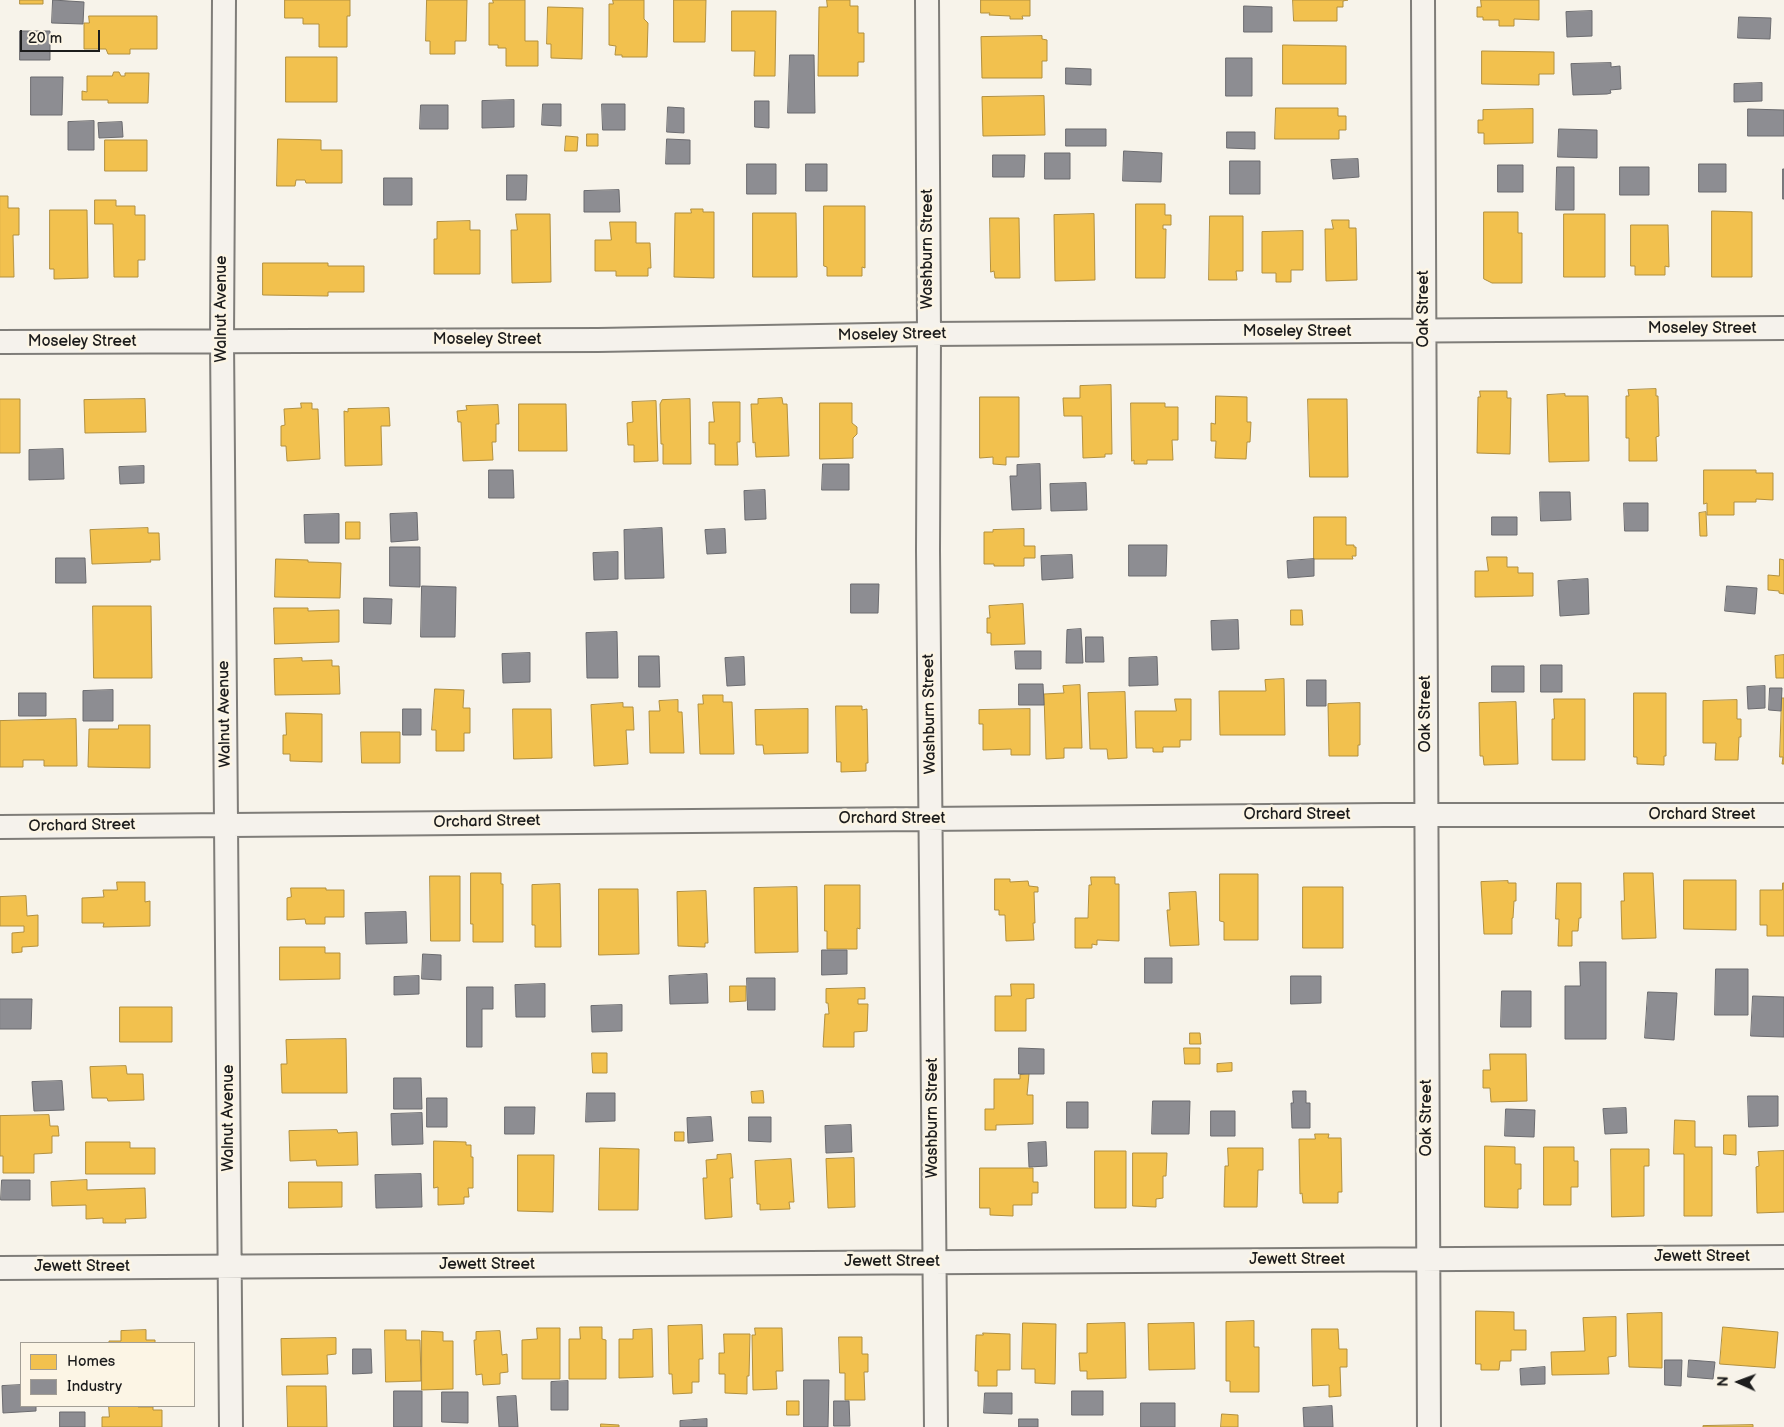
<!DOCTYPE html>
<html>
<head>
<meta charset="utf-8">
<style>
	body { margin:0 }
	#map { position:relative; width:1784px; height:1427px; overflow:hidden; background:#f7f3ea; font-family:"Balsamiq Sans",sans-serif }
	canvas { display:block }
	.legend { position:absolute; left:20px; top:1342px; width:175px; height:65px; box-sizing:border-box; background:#fcf5e5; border:1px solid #a29e95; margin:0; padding:6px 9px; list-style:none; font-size:15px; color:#1c1c1c }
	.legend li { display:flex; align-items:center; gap:10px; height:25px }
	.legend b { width:25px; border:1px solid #a29e95 }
	.north { position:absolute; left:1714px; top:1357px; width:50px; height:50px; -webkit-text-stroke:4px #fcf5e5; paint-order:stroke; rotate:272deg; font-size:14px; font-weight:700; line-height:20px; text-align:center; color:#1c1c1c }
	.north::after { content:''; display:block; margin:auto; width:18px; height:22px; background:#1c1c1c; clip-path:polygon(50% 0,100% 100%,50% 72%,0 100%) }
	.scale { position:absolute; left:20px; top:30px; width:80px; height:22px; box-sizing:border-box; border:2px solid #1c1c1c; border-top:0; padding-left:6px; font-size:15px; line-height:18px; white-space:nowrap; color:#1c1c1c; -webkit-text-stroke:4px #fcf5e5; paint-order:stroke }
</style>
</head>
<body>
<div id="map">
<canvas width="1784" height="1427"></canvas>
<ul class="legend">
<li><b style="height:14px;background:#f2c14e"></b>Homes</li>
<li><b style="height:14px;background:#8d8d92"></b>Industry</li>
</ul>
<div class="north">N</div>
<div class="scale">20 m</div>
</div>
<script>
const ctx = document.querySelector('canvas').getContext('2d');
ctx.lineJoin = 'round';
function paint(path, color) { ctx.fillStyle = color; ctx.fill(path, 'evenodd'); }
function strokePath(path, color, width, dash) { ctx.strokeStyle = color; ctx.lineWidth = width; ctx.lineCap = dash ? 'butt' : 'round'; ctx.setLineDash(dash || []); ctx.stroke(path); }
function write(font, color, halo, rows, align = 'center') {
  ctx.font = font + ' "Balsamiq Sans",sans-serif'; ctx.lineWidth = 5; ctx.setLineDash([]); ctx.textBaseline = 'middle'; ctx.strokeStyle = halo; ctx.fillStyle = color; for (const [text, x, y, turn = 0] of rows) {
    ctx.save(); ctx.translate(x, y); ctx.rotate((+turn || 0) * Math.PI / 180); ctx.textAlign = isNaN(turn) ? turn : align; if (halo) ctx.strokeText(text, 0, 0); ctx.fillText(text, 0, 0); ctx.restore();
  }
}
const homes = new Path2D(`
	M20,0H43V4H20Z
	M285,0H350V16H347V47H319V24H303V18H285Z
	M427,0H467L466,41H455V54H430V41H426Z
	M493,0H525V41H538V66H506V48H498V45H489V3H493Z
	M613,0H644V19L648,23L647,57H622V55H615L616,46L609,45V4H613Z
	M674,0H706L705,42H674Z
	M827,0H850V6H858V33H864V62H858V76H818L819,7H827Z
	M981,0H1030V16H1022L1023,19H1010V16L989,15L990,13H981Z
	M1293,0H1348L1343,1V7H1337V21H1294Z
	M1481,0H1539V20L1514,19V26H1499V20H1483V17H1477V7H1481Z
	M548,7L583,8L582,59L551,58V44H547Z
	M732,11H776L775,76H754L755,51H732Z
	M89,16H157V49H130V54H108L106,49H84V23H89Z
	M1042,36V39L1047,40V61H1042V78H982L981,37Z
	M1283,45L1346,46V84H1283Z
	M1482,51L1554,52V74H1539V85L1482,84Z
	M286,57H337V102H286Z
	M114,72H119L121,76H125V73H149L148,103H108V100H82V91L87,92V76H112Z
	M1044,96L1045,135L983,136L982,97Z
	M1276,108H1338V116H1346V130H1339V139H1275Z
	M1533,109V143L1484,144V133H1478V120H1483V110Z
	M587,134H598V146H587Z
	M566,136L578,137L577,151H565Z
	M278,139L321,140V150H342V183H306L305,180H296L295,186H277Z
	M105,140H147V171H105Z
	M0,196H8V208H19V235H13L14,277H0Z
	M95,200H116V206H135V215H145V260H138V277H114L113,224H95Z
	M1136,204H1165V215H1171V225H1163V229H1166L1165,278H1136Z
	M824,206H865V268L862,267V276H827V267L824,266Z
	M691,209H703V212H714V278L674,277L675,213H691Z
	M50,210H87L88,278L54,279V269H50Z
	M1712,211L1752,212V277H1712Z
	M1484,212H1518V233H1522V283H1492L1484,279Z
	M753,213H796L797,277H753Z
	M516,214H550L551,282L512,283L511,230H517Z
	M1094,214L1095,280L1055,281L1054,215Z
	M1564,214H1605V277H1564Z
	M1210,216H1243V271H1236L1237,280H1209Z
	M990,218H1019L1020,278H995L994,271L991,272Z
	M1332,220H1349V228H1356L1357,280L1326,281L1325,229H1333Z
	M470,221V230H480V274H434V239H437V222Z
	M610,222H636V243H650L651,268H648V276H616V271H595V240H611Z
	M1631,225H1668L1669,267L1665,266V275H1635V266H1631Z
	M1303,231V270H1291V282H1276V273H1262V232Z
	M263,263H328V266H364V292H328V296L263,295Z
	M1111,385L1112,454H1105V457L1083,458L1082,416H1064L1063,398H1080V386Z
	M1656,389V396H1658L1659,436L1656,437L1657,461H1629V438H1626V396H1629L1628,390Z
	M1480,391H1507V398H1511L1510,454L1477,453L1478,397H1480Z
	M1565,394V396H1588L1589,461L1549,462L1547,395Z
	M1216,396L1247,397V422H1251L1250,442H1247L1246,459L1215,458L1216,441H1211V423L1215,424Z
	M980,397H1019V457H1006V465L993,464V457L980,458Z
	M782,398L783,404H787L789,456L756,457L755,442L753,443L751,404H758V399Z
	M0,399H20V453H0Z
	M145,399L146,432L85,433L84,400Z
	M690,399L691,464H663V444H661L660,404L662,400Z
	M1308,399H1347L1348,477H1310Z
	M656,401L658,461L634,462V445H628L627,423L633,422L632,402Z
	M713,402H740V442H737L738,465H715V444H709V422H714Z
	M301,403H312V409H318L320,459L287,461L286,446H281V426L285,425L284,409L301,408Z
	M820,403H852V423L857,427V434L853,438V458L820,459Z
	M1131,403H1165V407H1178V440H1172L1173,460H1147V464H1134V460L1132,461Z
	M519,404H566L567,451H519Z
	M498,405L499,424H496V442H492L493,460L463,461L461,422H458L457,411L467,410L466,406Z
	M389,408L390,426H381L382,465L345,466L344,411L348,412V409Z
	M1704,470H1756V473H1773V500L1756,499V502H1734V515H1707V503L1704,504Z
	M1706,512L1707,536H1700L1699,513Z
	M1314,517H1346V545H1354V547H1356V556H1352L1353,559H1314Z
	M346,522H360V539H346Z
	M148,528V533H159L160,560H150L151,562L92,564L90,530Z
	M1024,529V546H1035V558H1024V566H994V564H984V532H993V530Z
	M1487,557H1507V567H1518V573H1533V596L1475,597V571H1488Z
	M276,559L308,560V562L341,563L340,598L275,597Z
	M1780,559L1784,560V594L1779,593V591L1768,590V575L1779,576Z
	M1023,604L1025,644L991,645V633H987V618H990L989,606Z
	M93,606H151L152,678H94Z
	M274,608H308V611L339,610V642L275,644Z
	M1291,610H1302L1303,625H1291Z
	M1784,655V678H1776L1775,656Z
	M302,658V661L332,660V666H339L340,694L275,695L274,659Z
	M1284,679L1285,735H1220L1219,691H1266L1265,680Z
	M1080,685L1082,748H1064V758L1046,759L1044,694L1064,693L1063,686Z
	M435,689L464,690L463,708H470V733H464V751H436V730H432Z
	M1125,692L1127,758L1108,759L1107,749H1090L1088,693Z
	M1634,693H1666V756H1664V765L1637,764V757H1634Z
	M703,695H723V702H732L734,754H700L698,704H703Z
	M1782,698H1784V764H1782L1783,757H1780Z
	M1175,699H1191V740H1180V747H1163V752H1153V748H1136L1135,711H1176Z
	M1554,699H1585V760H1552V719H1554Z
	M678,700V712H682L684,753H650L649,711H660L659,701Z
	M1737,700V719H1741V737H1739L1738,760H1715L1716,743H1703V701Z
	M1516,702L1518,764L1484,765L1483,756H1480L1479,703Z
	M623,703V707H633L634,730H626L628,764L594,766L591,705Z
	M1360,703V745H1358V756H1329L1328,704Z
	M836,706H862V710L867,709L868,763H866V771L841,772V762H837Z
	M513,709H551L552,758L514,759Z
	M808,709V753L764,754L763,745H756L755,710Z
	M1030,709V755H1011V749L983,750V724H979V710Z
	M286,713L322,714V762L290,761V754H283V735H286Z
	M76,719L77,766H44V760H23V767H0V721Z
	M119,725H150V768L88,767L89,729H118Z
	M361,732H400V763H362Z
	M471,873H501V884H503V942H473V924H471Z
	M1624,873H1653L1656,938L1622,939L1621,901H1624Z
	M1220,874H1258V940H1224V922L1220,921Z
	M430,876H460V941H431Z
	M1091,877H1115V884H1119V941L1097,940V945L1092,944V948H1075V918H1088L1089,885H1091Z
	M995,879H1010V882L1028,881L1029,886L1038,887V892H1034L1035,923H1033L1034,940L1006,941L1005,915H999V910H995Z
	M1684,880H1736V930L1684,929Z
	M1508,881V883H1516V901H1514L1513,918H1512V934H1484L1481,882Z
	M117,882H145V902L150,901V926L103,927L104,923H82V898L104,897L103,890H117Z
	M1557,883H1581V918H1579L1578,931H1572V946H1558L1559,919H1556Z
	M1783,883H1784V936H1767V925H1760V890H1782Z
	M560,884L561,947H535V925H532V885Z
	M825,885H860V929L857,928V949H827V931H825Z
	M797,887L798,952L755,953L754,888Z
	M1303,887H1343V948H1303Z
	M291,888H326V890H344V917H325V924H306L305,919L287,920V898L291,897Z
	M599,889H638L639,954L599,955Z
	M706,891L708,943H705V947L678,946L677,892Z
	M1196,892L1199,945L1170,946L1167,910H1170L1169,893Z
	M26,896L27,916L38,915V946L22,947V952L12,953V933L24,932V926H0V897Z
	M280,947H325V953H340V979L280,980Z
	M1011,984H1034V998L1026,999V1031H995V996H1011Z
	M730,986H746V1001L730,1002Z
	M865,988V999H858V1004H868L867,1031L854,1032V1047H823L825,1014H829L828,1003H826V989Z
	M120,1007H172V1042H120Z
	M1190,1033H1200L1201,1044H1190Z
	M346,1039L347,1093H282L281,1064H287L286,1040Z
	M1184,1048H1200V1064H1185Z
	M592,1053H607V1073H593Z
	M1490,1054H1526L1527,1101L1491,1102L1490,1088H1483V1070H1490Z
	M1232,1063V1071L1217,1072V1064Z
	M126,1066L127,1074H143L144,1100L108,1101L107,1098H92L90,1067Z
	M1029,1074L1027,1095H1033V1124L996,1125V1130H985V1109H994V1079H1020V1075Z
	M763,1091L764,1103H752L751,1092Z
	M49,1115L50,1126H58L59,1136H52V1153L34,1154V1173H3V1156H0V1116Z
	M1675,1120L1695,1121V1147H1712V1216H1684V1154H1674Z
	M337,1130L338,1133L357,1132L358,1165L317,1166L316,1160L290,1161L289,1131Z
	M675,1132H684V1141H675Z
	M1315,1134H1329L1328,1138H1341L1342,1192H1338V1203H1303L1302,1193L1300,1194L1299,1139H1315Z
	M1724,1135H1736V1155L1724,1154Z
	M434,1141L466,1142V1145H471V1157H473V1188H468L469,1197H464V1204L438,1205V1187L434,1188Z
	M86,1142H130V1148H155V1174H86Z
	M1485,1146L1515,1147V1164H1521V1189H1518V1208L1485,1207Z
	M1544,1147H1574V1161H1578V1187H1571V1205H1544Z
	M600,1148L639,1149L638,1210H599Z
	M1228,1148H1263V1170H1258L1257,1207H1224L1225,1166H1228Z
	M1611,1149H1649V1166H1644V1216L1612,1217Z
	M1095,1151H1126V1208H1095Z
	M1784,1151V1212L1757,1213L1756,1167L1759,1166L1758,1152Z
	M1133,1153H1167L1166,1176H1163V1198L1156,1199V1207L1133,1206Z
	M731,1154L733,1178H730L732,1217L705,1219L703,1178H707L706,1160L717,1159V1155Z
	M518,1155H554L553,1212L518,1211Z
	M854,1158L855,1207L828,1208L826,1159Z
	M791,1159L794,1202H789L790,1209L760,1210V1204H757L755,1161Z
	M980,1168H1033V1182H1038V1193H1032V1205H1013V1216L990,1215V1208H980Z
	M87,1180V1190L145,1188L146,1218L125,1219L126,1223H103V1218L86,1219V1205L52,1206L51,1182Z
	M289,1182H342V1207L289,1208Z
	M1476,1311L1514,1312V1330H1526V1350H1511V1361H1500L1499,1370H1481V1364H1476Z
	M1662,1313V1368L1629,1367L1627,1314Z
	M1616,1317V1356L1608,1357L1609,1374L1552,1375L1551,1352L1585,1351L1583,1318Z
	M1254,1321V1347H1259V1392H1230V1381H1226V1322Z
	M1023,1323L1056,1324L1055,1384L1035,1383V1369H1022Z
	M1125,1323L1126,1378L1087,1379V1371H1080L1079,1353H1087V1324Z
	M1194,1323L1195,1369L1149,1370L1148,1324Z
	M702,1325L703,1359H699V1382H692V1393L673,1394L672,1374H669L668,1326Z
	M580,1327H602V1339L606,1340V1379H569V1339H580Z
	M1723,1327L1778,1332L1775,1368L1720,1364Z
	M537,1328H560V1379H522V1340L537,1339Z
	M755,1328H782L783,1371H776L777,1389L753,1390L752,1335H755Z
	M652,1329L653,1377L619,1378V1339H633V1330Z
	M1312,1329H1338L1339,1349H1347V1367H1340L1341,1396L1329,1397V1385L1313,1386Z
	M146,1330V1340H155V1343H109V1341H121V1331Z
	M385,1330H406V1340H420L421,1381L386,1382Z
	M422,1331L443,1332V1341H453V1389L422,1390Z
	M500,1331L502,1355L507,1354L508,1372L500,1373V1384L483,1385L482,1374L476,1375L474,1340H476V1332Z
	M983,1333L1010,1334V1370H997V1386H978V1371H975L976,1335H983Z
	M724,1334H750L749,1376H747V1394L725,1393V1374H719V1353H724Z
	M839,1337H862V1354H868V1372H864L865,1400H845V1373H840Z
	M336,1338V1354L327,1355L328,1374L282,1375L281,1339Z
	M287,1386H326L327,1427H288Z
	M787,1401H799V1415H787Z
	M109,1406H138V1407H153V1410H162V1427H102V1417H109Z
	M1222,1414L1238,1415V1427H1221Z
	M601,1424L619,1425V1427H601Z
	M1753,1425V1427H1703V1426Z`);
paint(homes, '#f2c14e');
strokePath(homes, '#b2903f', 1);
const industry = new Path2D(`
	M53,0L84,2L83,24L52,23Z
	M1244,6L1272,7V32H1244Z
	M1592,11V36L1567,37L1566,12Z
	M1739,17L1771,18L1770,39L1738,38Z
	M20,31H50V60H20Z
	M790,55H814L815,113H788Z
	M1226,58H1252V96H1226Z
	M1611,63V67L1620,66L1621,89L1610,90L1611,93L1607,94L1573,95L1571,64Z
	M1066,68L1091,69V85L1066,84Z
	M31,77H63L62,115H31Z
	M1762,83V101L1734,102V84Z
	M514,100V127L482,128V101Z
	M755,101H769V128L755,127Z
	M543,104H561V126L542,125Z
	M602,104H625V130H603Z
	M421,105H448V129H420Z
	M668,107L684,108V133L667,132Z
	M1748,109L1784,110V136H1748Z
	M94,121V150H68V122Z
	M122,122L123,137L99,138L98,123Z
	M1066,129H1106V146H1066Z
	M1559,129L1597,130V158L1558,157Z
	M1227,132H1255V149L1227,148Z
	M667,139L690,140V164H666Z
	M1124,151L1162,153L1161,182L1123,181Z
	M1045,153H1070V179H1045Z
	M993,155H1025L1024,177H993Z
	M1358,159L1359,177L1333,179L1331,160Z
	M1230,161H1260V194H1230Z
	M747,164H776V194H747Z
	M806,164H827V191H806Z
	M1699,164H1726V192H1699Z
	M1498,165H1523V192H1498Z
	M1557,167H1574V210H1556Z
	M1620,167H1649V195H1620Z
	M1783,169H1784V199H1783Z
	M507,175H527L526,200H507Z
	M384,178H412V205H384Z
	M619,190L620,212H584V191Z
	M63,449L64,479L29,480V450Z
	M823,464H849V490H822Z
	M1040,464L1041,509L1012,510L1010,476H1017V465Z
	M144,466V483L120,484L119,467Z
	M489,470H513L514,498H489Z
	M1086,483L1087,510L1051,511L1050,484Z
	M765,490L766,519L745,520L744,491Z
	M1540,492H1570L1571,520L1541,521Z
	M1624,503H1648V531H1625Z
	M417,513L418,540L391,542L390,514Z
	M339,514V543H305L304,515Z
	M1492,517H1517V535H1492Z
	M662,528L664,578L625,579L624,530Z
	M725,529L726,553L707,554L705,530Z
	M1129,545H1167L1166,576H1129Z
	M390,547H420V587L390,586Z
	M618,552V579L594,580L593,553Z
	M1072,555L1073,578L1042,580L1041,556Z
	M56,558H85L86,583H56Z
	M1314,559V576L1288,578L1287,561Z
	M1588,579L1589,614L1560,616L1558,581Z
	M851,584H879L878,613H851Z
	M422,586L456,587L455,637H421Z
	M1727,586L1757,588L1755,614L1725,611Z
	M364,598L392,599L391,624L364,623Z
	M1238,620L1239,649L1212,650L1211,621Z
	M1081,629L1083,663H1066L1067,630Z
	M617,632L618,678H587L586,633Z
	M1086,637H1103L1104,662H1086Z
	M1015,651H1041V669H1016Z
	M530,653V682L503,683L502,654Z
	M639,656H659L660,687H639Z
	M744,657L745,685L727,686L725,658Z
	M1157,657L1158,685L1129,686V658Z
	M1541,665H1562V692H1541Z
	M1492,666H1524V692H1492Z
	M1307,680H1326V706H1307Z
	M1019,684H1043L1044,705H1019Z
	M1765,686V708L1748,709L1747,687Z
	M1770,688H1782L1781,711L1769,710Z
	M113,690V721H83V691Z
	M19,693H46V716H19Z
	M403,709H421V735H403Z
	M406,912L407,943L366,944L365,913Z
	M822,950H847V974L822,975Z
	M423,954L441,955V980L422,979Z
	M1145,958H1172V983H1145Z
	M1580,962H1606V1039H1565V986H1580Z
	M1716,969H1748V1015H1715Z
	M707,974L708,1003L670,1004L669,976Z
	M419,976V994L394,995V977Z
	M1291,976H1321V1003L1291,1004Z
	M747,978H775V1010H748Z
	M545,984V1017H516L515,985Z
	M467,987H493V1009H482V1047H467Z
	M1502,991H1531V1027H1501Z
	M1648,992L1677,993L1674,1040L1645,1038Z
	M1753,996L1784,997V1037L1751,1036Z
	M0,999H32L31,1029H0Z
	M622,1005V1031L592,1032L591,1006Z
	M1019,1048L1044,1049V1074H1019Z
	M394,1078H421L422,1109H394Z
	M62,1081L64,1110L34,1111L32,1082Z
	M1293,1091H1306V1103H1310V1128H1292L1291,1103H1293Z
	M587,1093H615V1121L586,1122Z
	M1748,1096H1778V1126L1749,1127Z
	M427,1098H447V1127H427Z
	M1153,1101H1190L1189,1134H1152Z
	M1067,1102H1088V1128H1067Z
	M505,1107H535L534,1134H505Z
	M1626,1108L1627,1133L1605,1134L1603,1109Z
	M1506,1109L1535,1110L1534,1137L1505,1136Z
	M1211,1111H1235V1136H1211Z
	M422,1113L423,1144L392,1145L391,1114Z
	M711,1117L713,1141L688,1143L687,1118Z
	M749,1117H771V1142L749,1141Z
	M851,1125L852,1152L826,1153L825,1126Z
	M1046,1142L1047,1166L1029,1167L1028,1143Z
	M421,1174L422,1207L376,1208L375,1175Z
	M2,1180H30V1200H1Z
	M353,1349H371L372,1373L353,1374Z
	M1665,1360H1682L1681,1386L1665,1385Z
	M1689,1360L1715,1362L1713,1379L1688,1377Z
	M1545,1367V1384L1521,1385L1520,1369Z
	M804,1380H829L828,1427H804Z
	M568,1381V1410H551V1382Z
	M21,1385V1406H36V1411L3,1413L2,1386Z
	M394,1391H422V1427H394Z
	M1072,1391H1103V1415H1072Z
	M442,1392H468V1423L442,1422Z
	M985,1393H1012V1414L984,1413Z
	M516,1396L518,1427H499L497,1397Z
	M834,1401H849L850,1426H834Z
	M1141,1403H1175V1427H1141Z
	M1332,1406L1333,1427H1304L1303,1408Z
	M60,1412H85V1427H60Z
	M707,1419V1427H680V1421Z
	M1019,1419H1038V1427H1019Z`);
paint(industry, '#8d8d92');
strokePath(industry, '#6b6b6f', 1);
const street = new Path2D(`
	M224,0L222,340L231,1427
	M927,0L929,334L928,550L936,1427
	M1423,0L1429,1427
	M0,342L598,340L929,334L1784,328
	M0,827L1384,815H1784
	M0,1268L1784,1257`);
strokePath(street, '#7f7d79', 26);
strokePath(street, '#f5f2ec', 22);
write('16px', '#1c1c1c', '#fcf5e5', [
	["Washburn Street",928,249,-90],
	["Walnut Avenue",222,309,-90],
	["Oak Street",1424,309,-90],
	["Moseley Street",1702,329],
	["Moseley Street",1297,332],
	["Moseley Street",892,335,-1],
	["Moseley Street",487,340],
	["Moseley Street",82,342],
	["Walnut Avenue",225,714,-91],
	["Washburn Street",930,714,-91],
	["Oak Street",1426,714,-90],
	["Orchard Street",1297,815],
	["Orchard Street",1702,815],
	["Orchard Street",892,819],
	["Orchard Street",487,822,-1],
	["Orchard Street",82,826,-1],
	["Walnut Avenue",229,1118,-90],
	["Washburn Street",933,1118,-90],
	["Oak Street",1427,1118,-90],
	["Jewett Street",1702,1257],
	["Jewett Street",1297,1260],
	["Jewett Street",892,1262],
	["Jewett Street",487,1265],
	["Jewett Street",82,1267]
]);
</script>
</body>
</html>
